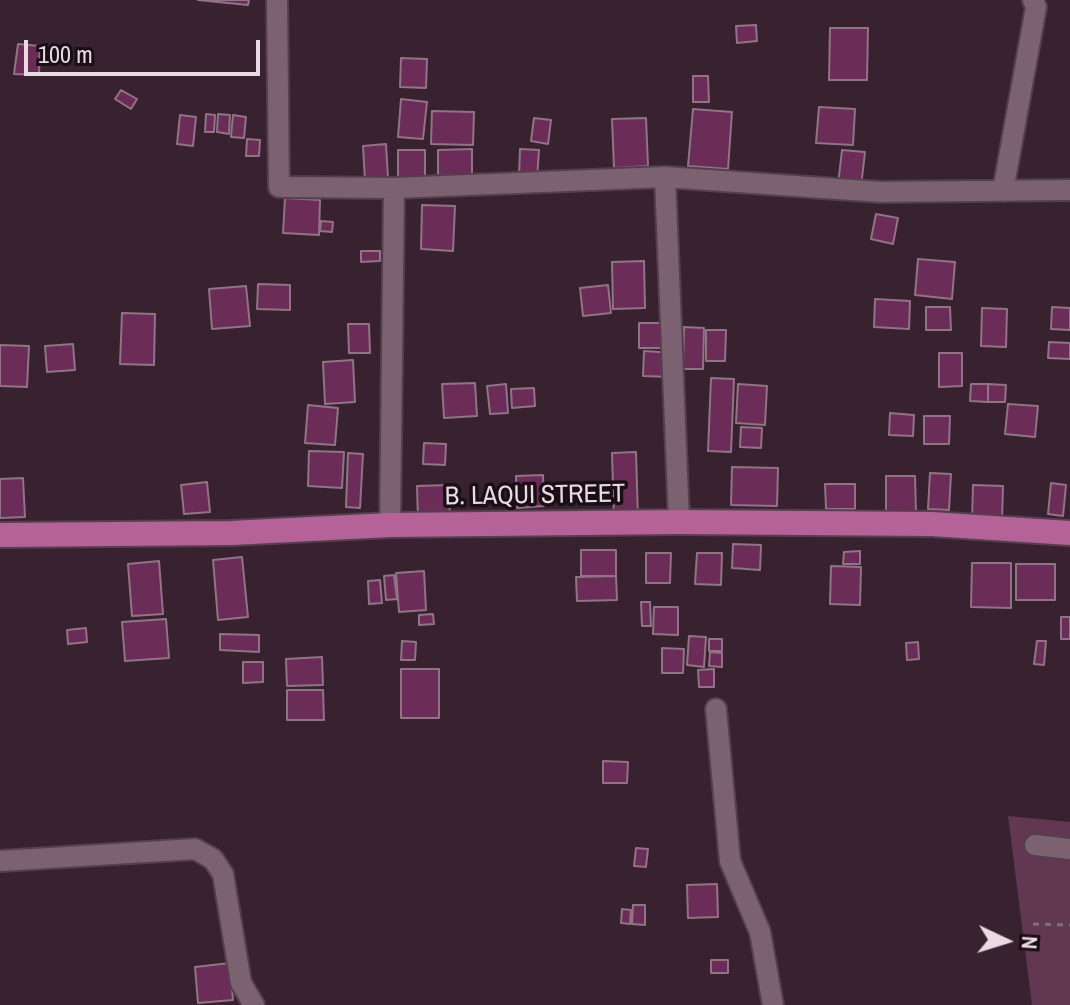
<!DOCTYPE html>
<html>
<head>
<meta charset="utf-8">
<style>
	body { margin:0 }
	#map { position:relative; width:1070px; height:1005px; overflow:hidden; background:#382230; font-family:"Archivo Narrow",sans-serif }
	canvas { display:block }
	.north { position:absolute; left:966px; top:901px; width:80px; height:80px; -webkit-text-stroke:6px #190f15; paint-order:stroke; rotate:94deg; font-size:22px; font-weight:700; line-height:32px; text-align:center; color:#eadae3 }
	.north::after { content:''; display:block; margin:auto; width:28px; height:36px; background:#eadae3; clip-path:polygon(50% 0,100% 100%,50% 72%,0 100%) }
	.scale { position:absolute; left:24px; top:40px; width:236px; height:36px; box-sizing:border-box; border:4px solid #eadae3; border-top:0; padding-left:10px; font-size:24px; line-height:28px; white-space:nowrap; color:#eadae3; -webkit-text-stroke:6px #190f15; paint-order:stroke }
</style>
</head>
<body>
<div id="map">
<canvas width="1070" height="1005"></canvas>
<div class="north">N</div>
<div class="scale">100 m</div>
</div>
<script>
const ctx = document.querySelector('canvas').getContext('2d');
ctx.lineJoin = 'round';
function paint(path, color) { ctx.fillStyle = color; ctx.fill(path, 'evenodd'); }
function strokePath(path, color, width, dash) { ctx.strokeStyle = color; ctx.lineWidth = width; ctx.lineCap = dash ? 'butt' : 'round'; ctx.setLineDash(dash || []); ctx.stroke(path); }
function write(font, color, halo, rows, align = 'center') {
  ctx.font = font + ' "Archivo Narrow",sans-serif'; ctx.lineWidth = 7; ctx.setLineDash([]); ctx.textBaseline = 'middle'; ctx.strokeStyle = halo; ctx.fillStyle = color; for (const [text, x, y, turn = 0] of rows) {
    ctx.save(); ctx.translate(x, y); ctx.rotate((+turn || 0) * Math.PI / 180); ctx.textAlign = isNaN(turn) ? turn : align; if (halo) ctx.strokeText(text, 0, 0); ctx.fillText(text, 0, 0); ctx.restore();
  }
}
paint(new Path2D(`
	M1008,816L1070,822V1005H1032Z`), '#613752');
const building = new Path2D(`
	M198,0H249L248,5Z
	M756,25L757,41L737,43L736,26Z
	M830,28H868L867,80H829Z
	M18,44L40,46L39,75L14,74Z
	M401,58L427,59L426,88L400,87Z
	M693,76H708L709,102H693Z
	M121,90L137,99L131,109L115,99Z
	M401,99L427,102L423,139L398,137Z
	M819,107L855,109L853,145L816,143Z
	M693,109L732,112L728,169L688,166Z
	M432,111L474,112L473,145L431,144Z
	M206,114L215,115L214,132H205Z
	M218,114L230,115L229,134L217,132Z
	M180,115L196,117L193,146L177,144Z
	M233,115L246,117L244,138L231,137Z
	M534,118L551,120L548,144L531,141Z
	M646,118L648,166L614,168L612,119Z
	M247,139L260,140L259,156H246Z
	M386,144L388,178L365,180L363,146Z
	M472,149V181L438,182V150Z
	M520,149L539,150L537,179L519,178Z
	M398,150H425V182H398Z
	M842,150L865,152L861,187L838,185Z
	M285,198L320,200L319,235L283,233Z
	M422,205L455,206L453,251L421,249Z
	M876,214L898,218L893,244L871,239Z
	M321,221L333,222L332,232L320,231Z
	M361,251H380V261L361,262Z
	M918,259L955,262L952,299L915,295Z
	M644,261L645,308L613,309L612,262Z
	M258,284L290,285V310L257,309Z
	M608,285L611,313L583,316L580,288Z
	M246,286L250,326L212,329L209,289Z
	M875,299L910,301L909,329L874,327Z
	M926,307H950L951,330H926Z
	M1052,307L1070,308V330L1051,329Z
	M982,308L1007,309L1006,347L981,346Z
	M122,313L155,314L154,365L120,364Z
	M639,323H668V348H639Z
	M348,324H369L370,353H349Z
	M684,327L704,328L703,369H683Z
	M706,330H726L725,361H706Z
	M1049,342L1070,343V359L1048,358Z
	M73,344L75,370L47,372L45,346Z
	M0,345L29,346L27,387L0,386Z
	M644,351L673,353L672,377L643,376Z
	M939,353H962V386L939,387Z
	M353,360L355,402L325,404L323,362Z
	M711,378L734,379L731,452L708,451Z
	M475,383L477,416L444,418L442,384Z
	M506,384L508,413L490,414L487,386Z
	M738,384L767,386L765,425L736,423Z
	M971,384H988V402L970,401Z
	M988,384L1006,385L1005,402H988Z
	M534,388L535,406L512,408L511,389Z
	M1008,404L1038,406L1035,437L1005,434Z
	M308,405L338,408L335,445L305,443Z
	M890,413L914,415L913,436L889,435Z
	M924,416H950L949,444H924Z
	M741,427L762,428L761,448L740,447Z
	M424,443L446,444L445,465L423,464Z
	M309,451L344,452L342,488L308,486Z
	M636,452L638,519L614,520L612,453Z
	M348,453L363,454L360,508L346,507Z
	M732,467L778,468L777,506L731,505Z
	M930,473L951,474L949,510L928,509Z
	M543,475L544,506L517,508L516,476Z
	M886,476H915L916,514L886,515Z
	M23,478L25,517L0,518V479Z
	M207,482L210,512L184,514L181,485Z
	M1051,483L1066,485L1063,516L1048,514Z
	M825,484H855V509H826Z
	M449,485L450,520L418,521L417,486Z
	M973,485L1003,486L1002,521L972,520Z
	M733,544L761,545L760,570L732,568Z
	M581,550H616V576H581Z
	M860,551V564H843L844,552Z
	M646,553H671L670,583H646Z
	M697,553H722L721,585L695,584Z
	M242,557L248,617L218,620L213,560Z
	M159,561L163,614L132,616L128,564Z
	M972,563H1011V608L971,607Z
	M1016,564H1055V600H1016Z
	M831,566L861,567L860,605L830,604Z
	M424,571L426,610L399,612L396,573Z
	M394,575L397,599L386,600L384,576Z
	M616,576L617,600L577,601L576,577Z
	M380,580L382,603L369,604L368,581Z
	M641,602H650L651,626H642Z
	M654,607H678V635L653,634Z
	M433,614L434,624L419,625V615Z
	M1061,617H1070V639H1061Z
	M166,619L169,658L125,661L122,622Z
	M86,628L87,642L68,644L67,630Z
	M220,634L259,635V652L220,650Z
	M689,636L706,637L704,667L687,665Z
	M709,639H722V651H709Z
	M402,641L416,642L415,660H401Z
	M1037,641H1046L1044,665L1034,664Z
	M918,642L919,659L907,660L906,643Z
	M662,648L684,649L683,673H662Z
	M710,652L722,653V667L709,666Z
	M322,657L323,685L287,686L286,659Z
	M243,662H263V682L243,683Z
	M401,669H439V718H401Z
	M714,669V687H699L698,670Z
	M287,690H323L324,720H287Z
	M603,761L628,762L627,783H603Z
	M636,848L648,849L646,867L634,866Z
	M717,884L718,917L688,918L687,885Z
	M633,905H645V925L632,924Z
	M622,909L631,910L630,924L621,923Z
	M711,960H728V973H711Z
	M230,963L233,1000L198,1003L195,967Z`);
paint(building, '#6c2c58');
strokePath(building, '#907485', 2);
const minor = new Path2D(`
	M277,0L279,187L394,188L665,177L881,192L1070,190
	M665,177L679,522
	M1003,191L1036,7L1033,0
	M390,525L394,188
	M716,709L730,861L760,932L773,1005
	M1035,845L1070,849
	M0,861L195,849L213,859L223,874L241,983L254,1005`);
const major = new Path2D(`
	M0,535L231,533L390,525L679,522L931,524L1070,533`);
strokePath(minor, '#54404d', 24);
strokePath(major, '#54404d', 28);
strokePath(new Path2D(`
	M1033,924L1070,925`), '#806d79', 3, [6, 6]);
strokePath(minor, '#7c6171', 20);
strokePath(major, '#b56299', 24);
write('26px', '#eadae3', '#190f15', [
	["B. LAQUI STREET",535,496,-1]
]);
</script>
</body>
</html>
